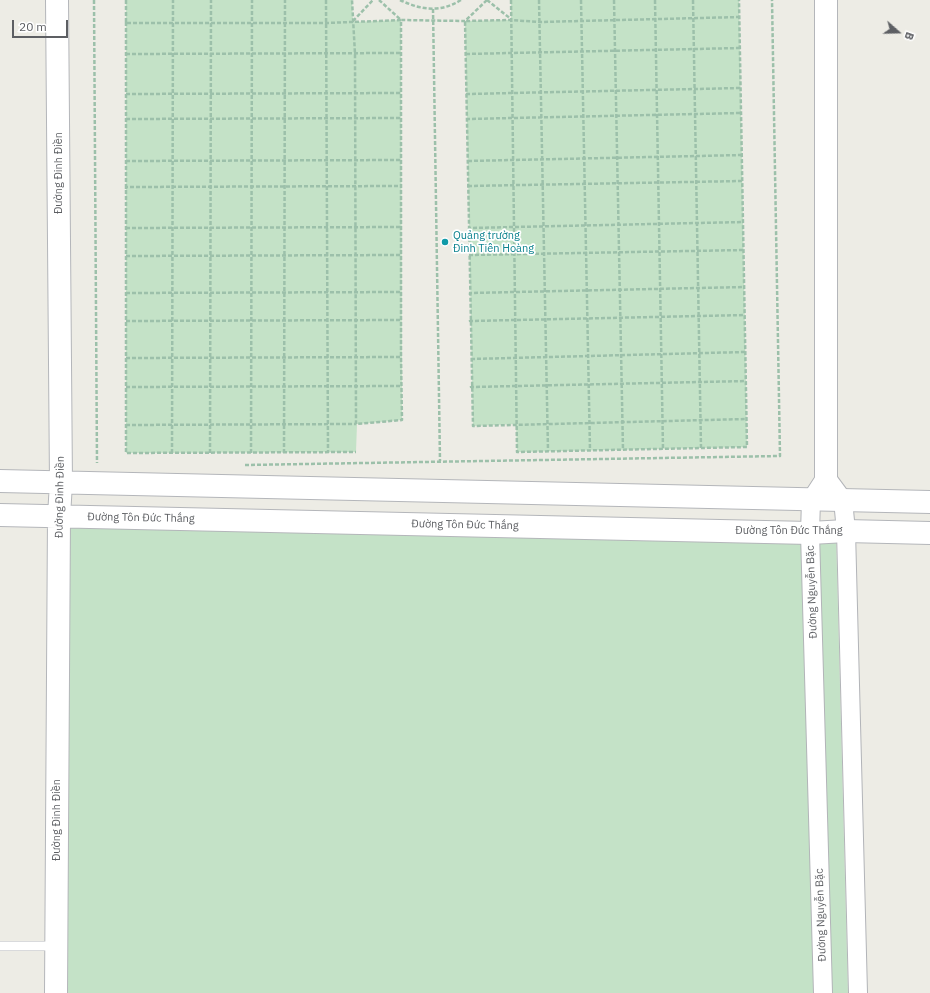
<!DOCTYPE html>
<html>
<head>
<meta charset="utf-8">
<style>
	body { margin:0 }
	#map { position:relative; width:930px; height:993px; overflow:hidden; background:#edece5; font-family:"IBM Plex Sans",sans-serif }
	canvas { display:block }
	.north { position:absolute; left:878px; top:12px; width:40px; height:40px; -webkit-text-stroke:3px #fff; paint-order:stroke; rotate:110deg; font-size:11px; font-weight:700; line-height:16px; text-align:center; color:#5d5f63 }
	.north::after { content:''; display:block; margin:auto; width:14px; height:18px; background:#5d5f63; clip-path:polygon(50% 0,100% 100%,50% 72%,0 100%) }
	.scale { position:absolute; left:12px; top:20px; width:56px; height:18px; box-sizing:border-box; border:2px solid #5d5f63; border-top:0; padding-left:5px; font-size:12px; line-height:14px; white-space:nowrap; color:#5d5f63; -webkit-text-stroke:3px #fff; paint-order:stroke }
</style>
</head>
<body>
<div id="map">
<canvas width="930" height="993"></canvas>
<div class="north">B</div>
<div class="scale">20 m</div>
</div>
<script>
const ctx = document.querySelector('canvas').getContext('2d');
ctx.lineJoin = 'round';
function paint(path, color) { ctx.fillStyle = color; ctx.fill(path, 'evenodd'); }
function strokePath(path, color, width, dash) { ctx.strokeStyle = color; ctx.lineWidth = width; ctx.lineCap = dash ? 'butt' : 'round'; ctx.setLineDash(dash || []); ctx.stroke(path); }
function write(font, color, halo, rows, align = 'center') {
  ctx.font = font + ' "IBM Plex Sans",sans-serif'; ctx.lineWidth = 3.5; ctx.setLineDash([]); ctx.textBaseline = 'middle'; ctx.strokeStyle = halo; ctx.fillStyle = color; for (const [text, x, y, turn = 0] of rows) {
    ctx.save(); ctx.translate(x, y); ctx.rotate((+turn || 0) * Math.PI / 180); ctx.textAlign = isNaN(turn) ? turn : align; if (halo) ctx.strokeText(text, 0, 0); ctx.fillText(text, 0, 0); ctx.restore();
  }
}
paint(new Path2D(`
	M126,0H352L353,22L401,20L402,420L357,424L356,452L126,453Z
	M511,0H739L747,447L517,452L516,424L473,426L465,21L511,20Z
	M59,516L836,532L848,993H63Z`), '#c4e2c7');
const lane = new Path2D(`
	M0,946H56`);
const street = new Path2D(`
	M823,993L810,533L811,500L826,477L843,500L846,531L858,993`);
const secondary = new Path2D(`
	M826,0V477
	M0,481L930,502
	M0,515L810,533L846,531L930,533
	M56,993L59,516L61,483L57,0`);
strokePath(lane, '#b2b4b8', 10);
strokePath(street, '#b2b4b8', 20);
strokePath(secondary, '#b4b6ba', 24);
strokePath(new Path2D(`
	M94,0L97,463
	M126,0V23H327L401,20V357L402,420L356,424L355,54L352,0
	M326,0L328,453
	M379,0L401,20L465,21L487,0
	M400,0C421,10 440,13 461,0
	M487,0L511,19
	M511,0L517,452L747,447L739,0
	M539,0L548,451
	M581,0L590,450
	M614,0L623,450
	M655,0L663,449
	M693,0L701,448
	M433,9L440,461
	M740,17L540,22L511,20L465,21L473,426L746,419
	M353,21L373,0
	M126,22V453L356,452
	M126,54L400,53
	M466,54L740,48
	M126,94L401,93
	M467,95V94L741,88
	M467,118V119L741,113
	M126,119L401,118
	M126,161L401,160
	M468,161L742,155
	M468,186L742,181
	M126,189V187L401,186
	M126,228L401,227
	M469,230V228L743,222
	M469,255L744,250
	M126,256L401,255
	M126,293L401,292
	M470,295V293L744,287
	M470,320V321L745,315
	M126,321L401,320
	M126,358L401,357
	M471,359L745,352
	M471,386V387L746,381
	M126,387L401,386
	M126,425L356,424
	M172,453L173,0
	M210,453L211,0
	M251,453L252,0
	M284,453L285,0
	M245,465L780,456L772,0`), '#9cc0aa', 2.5, [4, 2]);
strokePath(lane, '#fff', 9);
strokePath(street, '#fff', 18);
strokePath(secondary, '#fff', 22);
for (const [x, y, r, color] of [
	[445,242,4,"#0f9aa8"]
]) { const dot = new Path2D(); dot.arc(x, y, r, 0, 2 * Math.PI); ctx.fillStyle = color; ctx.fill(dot); strokePath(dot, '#fff', 1.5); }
write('11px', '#5d5f63', '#fff', [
	["Đường Đinh Điền",59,173,-90],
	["Đường Đinh Điền",60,497,-89],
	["Đường Tôn Đức Thắng",141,518,1],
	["Đường Tôn Đức Thắng",465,525,1],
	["Đường Tôn Đức Thắng",789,531],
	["Đường Nguyễn Bặc",812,592,-92],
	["Đường Đinh Điền",57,820,-90],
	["Đường Nguyễn Bặc",821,915,-92]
]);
write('11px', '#0d838f', '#fff', [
	["Quảng trường",453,236],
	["Đinh Tiên Hoàng",453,249]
], 'left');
</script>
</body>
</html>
